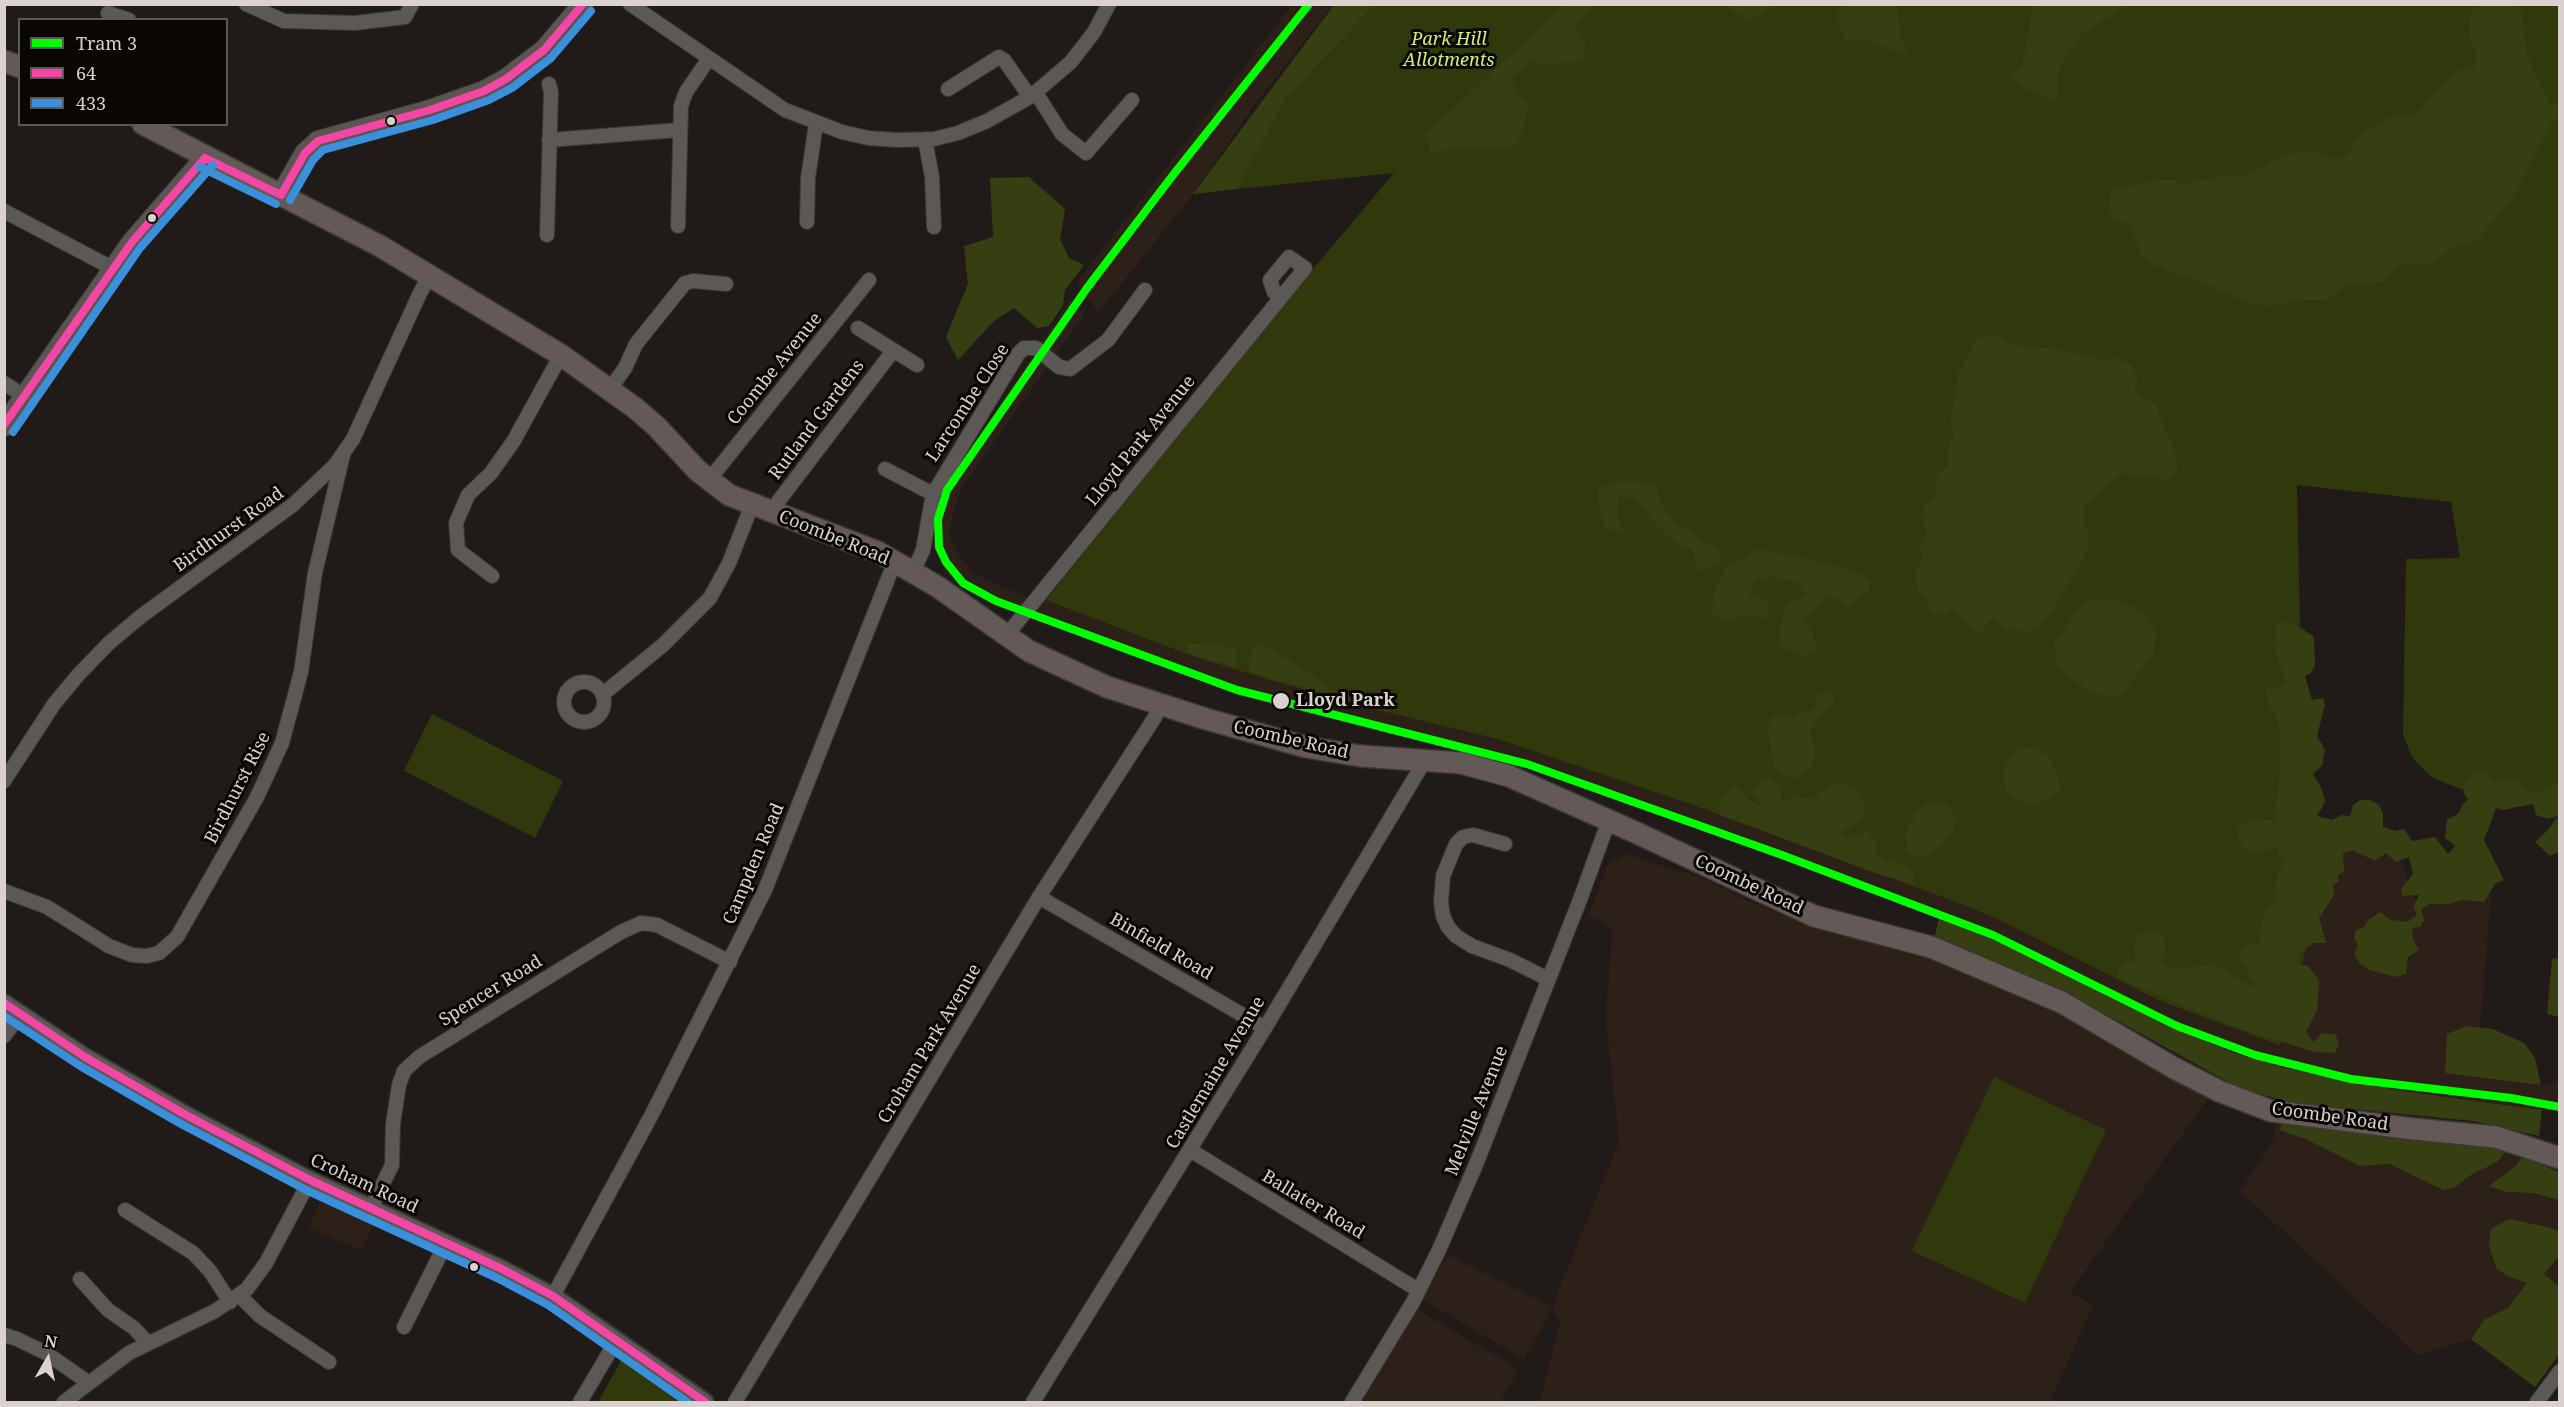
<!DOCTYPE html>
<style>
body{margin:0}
#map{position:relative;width:2564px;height:1407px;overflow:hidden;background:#201b18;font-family:"Noto Serif",serif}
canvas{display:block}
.frame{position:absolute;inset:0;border:6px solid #d9d2cf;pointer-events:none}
.legend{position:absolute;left:18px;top:18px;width:210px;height:108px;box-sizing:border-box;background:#090604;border:2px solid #5c5855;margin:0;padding:8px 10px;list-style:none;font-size:18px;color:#d9d2cf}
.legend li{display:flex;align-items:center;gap:12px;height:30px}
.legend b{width:30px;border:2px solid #5c5855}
.north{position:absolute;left:18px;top:1329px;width:60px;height:60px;-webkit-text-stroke:4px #090604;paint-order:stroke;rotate:9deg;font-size:16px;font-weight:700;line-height:24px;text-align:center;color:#d9d2cf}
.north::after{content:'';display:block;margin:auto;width:21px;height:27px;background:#d9d2cf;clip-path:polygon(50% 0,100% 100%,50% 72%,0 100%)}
</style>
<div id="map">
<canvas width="2564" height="1407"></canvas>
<div class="frame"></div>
<ul class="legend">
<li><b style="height:8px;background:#0f0"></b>Tram 3</li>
<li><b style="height:8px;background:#f346a5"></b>64</li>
<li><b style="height:8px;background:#3a90db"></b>433</li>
</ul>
<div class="north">N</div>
</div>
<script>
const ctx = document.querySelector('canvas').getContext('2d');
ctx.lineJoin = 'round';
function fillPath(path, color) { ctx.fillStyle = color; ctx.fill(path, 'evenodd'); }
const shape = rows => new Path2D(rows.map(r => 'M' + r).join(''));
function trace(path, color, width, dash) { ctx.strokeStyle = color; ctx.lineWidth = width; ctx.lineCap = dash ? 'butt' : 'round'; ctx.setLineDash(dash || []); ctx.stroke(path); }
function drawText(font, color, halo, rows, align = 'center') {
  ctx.font = font + ' "Noto Serif",serif'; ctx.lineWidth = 6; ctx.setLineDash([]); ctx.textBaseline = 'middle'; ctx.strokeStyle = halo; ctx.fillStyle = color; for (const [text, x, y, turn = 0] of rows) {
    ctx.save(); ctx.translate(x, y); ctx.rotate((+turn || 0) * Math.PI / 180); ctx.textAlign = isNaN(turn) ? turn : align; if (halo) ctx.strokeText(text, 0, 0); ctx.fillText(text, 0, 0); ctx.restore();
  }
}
fillPath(shape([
 [1292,5,1333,5,1255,104,1193,194,1098,313,1077,282],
 [1070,300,1084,315,963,486,953,513,949,537,959,556,974,573,1025,597,1046,600,1192,656,1399,715,1498,739,1690,804,1964,905,1999,920,2160,1001,2280,1044,2315,917,2345,828,2393,833,2414,901,2491,895,2480,1028,2466,1026,2447,1034,2445,1073,2541,1085,2559,1082,2559,1112,2402,1091,2284,1068,2234,1053,2177,1030,1971,929,1818,872,1506,761,1245,695,1035,620,972,594,945,572,931,543,932,518,940,492],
 [1627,854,1703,879,1752,903,1810,926,1935,958,2058,1010,2209,1097,2070,1292,2093,1305,2050,1402,1540,1402,1560,1321,1552,1308,1524,1359,1421,1299,1448,1255,1552,1307,1619,1142,1606,1019,1612,933,1604,922,1588,916,1608,864],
 [2277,1121,2503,1145,2522,1157,2559,1172,2559,1356,2535,1387,2471,1339,2417,1355,2240,1191,2272,1143],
 [322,1199,374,1223,361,1251,309,1227],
 [1416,1309,1519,1369,1500,1402,1362,1402]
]), '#2d2018');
fillPath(shape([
 [1375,5,2559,5,2559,797,2460,789,2431,777,2412,757,2403,735,2406,559,2460,558,2451,502,2297,485,2300,624,2288,822,2315,917,2280,1045,2160,1001,1999,920,1964,905,1690,804,1498,739,1361,706,1244,672,1192,656,1046,600,1281,307,1394,173,1237,189,1282,102],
 [432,714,563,781,535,838,404,771],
 [1994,1077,2106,1130,2025,1303,1912,1251],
 [623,1357,690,1402,598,1402]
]), '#30390c');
fillPath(shape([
 [1564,4,1598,5,1587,11,1575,25,1585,43,1583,62,1540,64,1531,61,1511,78,1519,94,1529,105,1518,143,1503,149,1449,149,1430,154,1427,134],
 [1844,4,1906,5,1896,5,1901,36,1908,56,1868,40,1844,41,1837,13],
 [1334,5,1375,5,1284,100,1237,189,1193,194],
 [1725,5,1776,5,1749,21],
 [2033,5,2033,4,2134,5,2126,7,2082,33,2057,72,2057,100,2028,90,2009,77,2022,68],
 [2479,5,2515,5,2522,12,2527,55,2550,106,2559,103,2560,118,2553,119,2511,202,2477,240,2453,248,2432,264,2407,263,2393,271,2383,282,2347,284,2329,299,2295,301,2270,306,2249,304,2207,284,2165,271,2143,257,2129,225,2112,218,2109,201,2111,190,2161,180,2173,180,2188,186,2192,182,2217,177,2241,176,2264,167,2280,157,2305,150,2339,159,2351,152,2356,139,2370,128,2397,114,2411,116,2424,108,2438,87,2458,70,2473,69,2476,55,2469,36,2470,13],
 [1029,177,1065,209,1060,239,1069,258,1084,265,1065,290,1063,305,1049,326,1037,328,1014,308,994,321,958,360,946,337,968,284,964,246,993,237,990,178],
 [1987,334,2000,338,2008,344,2060,350,2105,360,2113,357,2131,365,2137,376,2135,388,2143,398,2155,404,2176,455,2177,469,2169,480,2123,473,2100,492,2084,508,2083,518,2089,535,2087,551,2061,597,2038,629,2030,632,2008,629,1991,619,1981,632,1974,632,1952,609,1944,614,1932,612,1925,597,1917,589,1916,570,1923,560,1920,545,1927,532,1922,521,1925,506,1936,492,1937,475,1948,466,1949,445,1955,434,1951,424,1958,374,1976,339],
 [1633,481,1655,485,1664,508,1678,525,1718,549,1723,561,1699,571,1692,550,1675,542,1656,525,1644,508,1633,498,1619,496,1617,513,1623,534,1605,529,1599,509,1598,489,1612,482],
 [1757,549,1813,560,1855,572,1868,579,1870,590,1849,606,1828,594,1804,620,1813,634,1817,652,1802,657,1779,645,1780,628,1786,606,1806,596,1799,583,1770,576,1754,582,1749,597,1760,598,1768,603,1767,618,1742,616,1726,622,1712,614,1714,591,1725,568,1742,560],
 [2086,600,2117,600,2144,612,2156,631,2154,654,2120,695,2102,696,2085,688,2057,667,2054,642],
 [2284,622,2294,623,2314,637,2315,666,2311,673,2305,676,2312,700,2323,698,2325,705,2317,736,2325,750,2322,765,2313,774,2322,789,2325,802,2317,816,2332,820,2342,815,2350,816,2353,805,2360,800,2370,800,2379,805,2383,813,2383,827,2396,831,2404,829,2412,841,2435,837,2448,854,2455,846,2445,838,2447,820,2459,813,2462,805,2468,799,2463,793,2465,782,2472,773,2483,772,2497,782,2509,778,2520,782,2527,791,2538,792,2557,782,2559,784,2559,852,2550,856,2535,842,2548,830,2558,816,2548,819,2536,815,2533,804,2503,810,2496,808,2484,840,2504,880,2495,884,2484,902,2462,900,2448,904,2429,904,2421,909,2424,920,2420,927,2412,928,2413,940,2419,950,2408,957,2406,974,2396,977,2369,970,2360,964,2354,954,2358,946,2354,938,2356,930,2364,927,2367,921,2380,912,2391,920,2407,922,2417,915,2413,907,2419,895,2403,896,2401,889,2413,874,2409,857,2396,862,2386,853,2375,861,2353,850,2343,853,2344,872,2338,875,2339,881,2333,885,2334,895,2319,918,2326,943,2314,943,2299,952,2296,964,2308,966,2319,980,2317,1011,2306,1032,2313,1042,2322,1033,2335,1034,2339,1043,2335,1053,2315,1052,2240,1029,2119,978,2118,970,2125,962,2132,963,2136,958,2134,945,2139,935,2150,930,2160,932,2166,943,2163,962,2171,968,2214,965,2253,987,2256,984,2248,976,2249,968,2243,965,2240,957,2242,948,2251,942,2261,945,2260,930,2265,913,2275,902,2277,874,2289,857,2279,857,2279,846,2260,852,2246,850,2239,842,2238,828,2251,818,2275,821,2280,776,2280,730,2277,718,2267,701,2265,694,2266,689,2273,689,2287,681,2279,663,2274,639,2278,624],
 [1216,642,1236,650,1237,666,1235,668,1224,662,1215,662,1186,652,1188,644],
 [1256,644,1273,650,1292,662,1343,696,1343,699,1250,672,1248,662],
 [1830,692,1835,702,1824,712,1810,731,1816,752,1810,768,1800,778,1786,776,1774,767,1767,727,1773,717,1786,716,1793,720,1802,713,1815,709,1816,695],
 [2033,747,2049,756,2061,786,2054,797,2037,804,2019,801,2006,791,2004,772,2010,756,2018,750],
 [1771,777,1781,786,1781,803,1793,797,1816,799,1820,791,1832,784,1844,784,1850,788,1854,785,1862,795,1866,809,1861,820,1840,833,1849,839,1867,831,1877,845,1875,853,1886,860,1908,866,1914,875,1913,884,1875,873,1720,815,1719,799,1736,787,1749,800,1764,807,1751,793,1761,779],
 [1930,802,1945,803,1957,818,1952,834,1933,854,1921,858,1908,852,1905,833,1918,811],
 [1939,918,2008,946,2177,1030,2234,1053,2284,1068,2402,1091,2542,1110,2539,1136,2473,1121,2293,1103,2241,1089,2120,1022,1935,936],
 [2559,958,2560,958,2559,1017,2547,1014,2552,959],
 [2466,1026,2493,1029,2524,1043,2535,1058,2541,1085,2445,1073,2447,1034],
 [2283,1120,2508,1148,2497,1162,2469,1176,2455,1187,2444,1190,2389,1164,2360,1166,2305,1139,2280,1130],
 [2522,1157,2559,1172,2559,1200,2533,1193,2507,1192,2489,1186,2515,1167],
 [2509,1219,2552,1228,2559,1232,2559,1256,2544,1274,2559,1287,2559,1354,2535,1387,2471,1339,2485,1319,2508,1308,2527,1283,2506,1275,2496,1268,2489,1245,2491,1229]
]), '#363f12');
const minor = shape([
 [246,4,284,21,355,23,405,17,412,4],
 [630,4,785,110,842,132,868,138,897,140,934,139,958,133,987,121,1030,97,1071,62,1094,32,1109,4],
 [108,13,129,20],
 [948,89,999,57,1004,60,1030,97],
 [1036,93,1062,134,1086,153,1132,100],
 [925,139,932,177,934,227],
 [549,140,679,130],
 [4,211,112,268],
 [807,222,808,178,816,124],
 [678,226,681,106,686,92,708,60],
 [547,235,551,92,549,84],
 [858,328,917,365],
 [4,383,24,396],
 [610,389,625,368,636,344,685,283,693,281,726,284],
 [885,469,933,494],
 [709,480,869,280],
 [772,513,777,503,893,351],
 [913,572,923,550,933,494,1018,354,1024,348,1036,348,1059,367,1070,369,1108,340,1145,290],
 [492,576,458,550,456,523,468,495,491,473,513,442,561,355],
 [1006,636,1305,268,1289,257,1270,280,1274,292,1281,297],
 '564 702a20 20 0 1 1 40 0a20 20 0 1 1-40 0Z',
 [603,694,663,645,710,598,729,563,752,505],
 [4,781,54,704,79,674,109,643,140,617,294,504,335,465,353,439,420,293,430,275],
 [1505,844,1473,835,1463,837,1456,844,1443,876,1441,902,1443,916,1448,927,1456,936,1472,946,1510,960,1548,979],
 [4,891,47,907,109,946,132,955,147,956,159,953,177,937,257,797,282,743,301,672,315,573,343,455],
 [1039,897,1265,1028],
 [4,1036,21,1014],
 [1190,1150,1418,1290],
 [125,1210,193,1253,210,1271,230,1302],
 [370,1210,392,1165,393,1124,399,1085,404,1071,419,1057,621,932,641,923,657,925,730,962],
 [80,1279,108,1310,134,1328,148,1343],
 [239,1295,260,1316,329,1362],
 [553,1296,651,1116,765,890,895,561],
 [404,1327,446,1243],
 [4,1335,17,1339,46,1353,89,1383],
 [64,1402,129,1353,215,1311,247,1289,266,1263,310,1180],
 [580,1402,616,1341],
 [735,1402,1039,897,1155,717,1160,705],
 [1033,1402,1265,1028,1421,767,1423,759],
 [1352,1402,1413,1302,1439,1250,1477,1162,1581,897,1609,820],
 [2537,1402,2560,1371]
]);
const tertiary = shape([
 [4,1003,85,1057,186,1115,310,1180,502,1269,553,1296,705,1402]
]);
const secondary = shape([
 [281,195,305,153,318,141,430,110,484,91,506,79,544,50,583,4],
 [4,426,132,242,205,158]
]);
const primary = shape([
 [4,61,20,67],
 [143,124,380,246,561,355,635,408,656,426,698,471,729,495,878,552,938,587,1029,651,1107,687,1206,719,1306,747,1361,756,1461,763,1509,776,1637,833,1814,916,1931,947,2061,1002,2174,1068,2219,1091,2271,1111,2414,1129,2496,1137,2560,1158]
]);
trace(minor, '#3b3735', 16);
trace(tertiary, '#3b3735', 20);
trace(secondary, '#3b3735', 22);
trace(primary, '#3b3735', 24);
trace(minor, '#5c5856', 14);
trace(tertiary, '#5c5856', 16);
trace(secondary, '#5b5452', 20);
trace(primary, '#635a57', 21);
trace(shape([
 [205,158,281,195],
 [281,195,305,153,318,141,430,110,484,91,506,79,544,50,583,4],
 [4,425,132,242,205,158],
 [4,1003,85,1057,186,1115,310,1180,502,1269,553,1296,705,1402]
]), '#f346a5', 8);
trace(shape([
 [200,167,276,204],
 [290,200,313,160,323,150,433,120,489,100,512,88,551,58,591,11],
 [13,432,140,248,213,165],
 [4,1016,80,1066,181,1124,306,1190,497,1278,548,1305,687,1402]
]), '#3a90db', 8);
trace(shape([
 [1309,4,1173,175,1087,288,947,490,938,519,939,547,946,562,963,583,996,601,1237,690,1527,764,1782,855,1993,935,2177,1026,2255,1055,2351,1079,2511,1098,2560,1107]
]), '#0f0', 8);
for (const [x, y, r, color] of [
 [391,121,5,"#d9d2cf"],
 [152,218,5,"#d9d2cf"],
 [1281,701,9,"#d9d2cf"],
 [474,1267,5,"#d9d2cf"]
]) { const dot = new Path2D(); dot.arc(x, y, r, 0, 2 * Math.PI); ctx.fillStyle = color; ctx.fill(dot); trace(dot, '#090604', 2); }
drawText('italic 18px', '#d2f174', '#090604', [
 ["Park Hill",1449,40],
 ["Allotments",1449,61]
]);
drawText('18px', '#d9d2cf', '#090604', [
 ["Coombe Avenue",775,369,-51],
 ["Larcombe Close",968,403,-57],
 ["Rutland Gardens",817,420,-53],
 ["Lloyd Park Avenue",1141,441,-51],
 ["Birdhurst Road",229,530,-36],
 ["Coombe Road",834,538,22],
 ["Coombe Road",1291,740,13],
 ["Birdhurst Rise",238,788,-63],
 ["Campden Road",754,864,-67],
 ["Coombe Road",1749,885,25],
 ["Binfield Road",1161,947,30],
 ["Spencer Road",491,991,-32],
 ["Croham Park Avenue",930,1044,-59],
 ["Castlemaine Avenue",1216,1073,-59],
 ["Melville Avenue",1477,1111,-68],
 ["Coombe Road",2330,1117,8],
 ["Croham Road",364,1184,25],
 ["Ballater Road",1313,1205,31]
]);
drawText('bold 18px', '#d9d2cf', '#090604', [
 ["Lloyd Park",1296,701]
], 'left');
</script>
